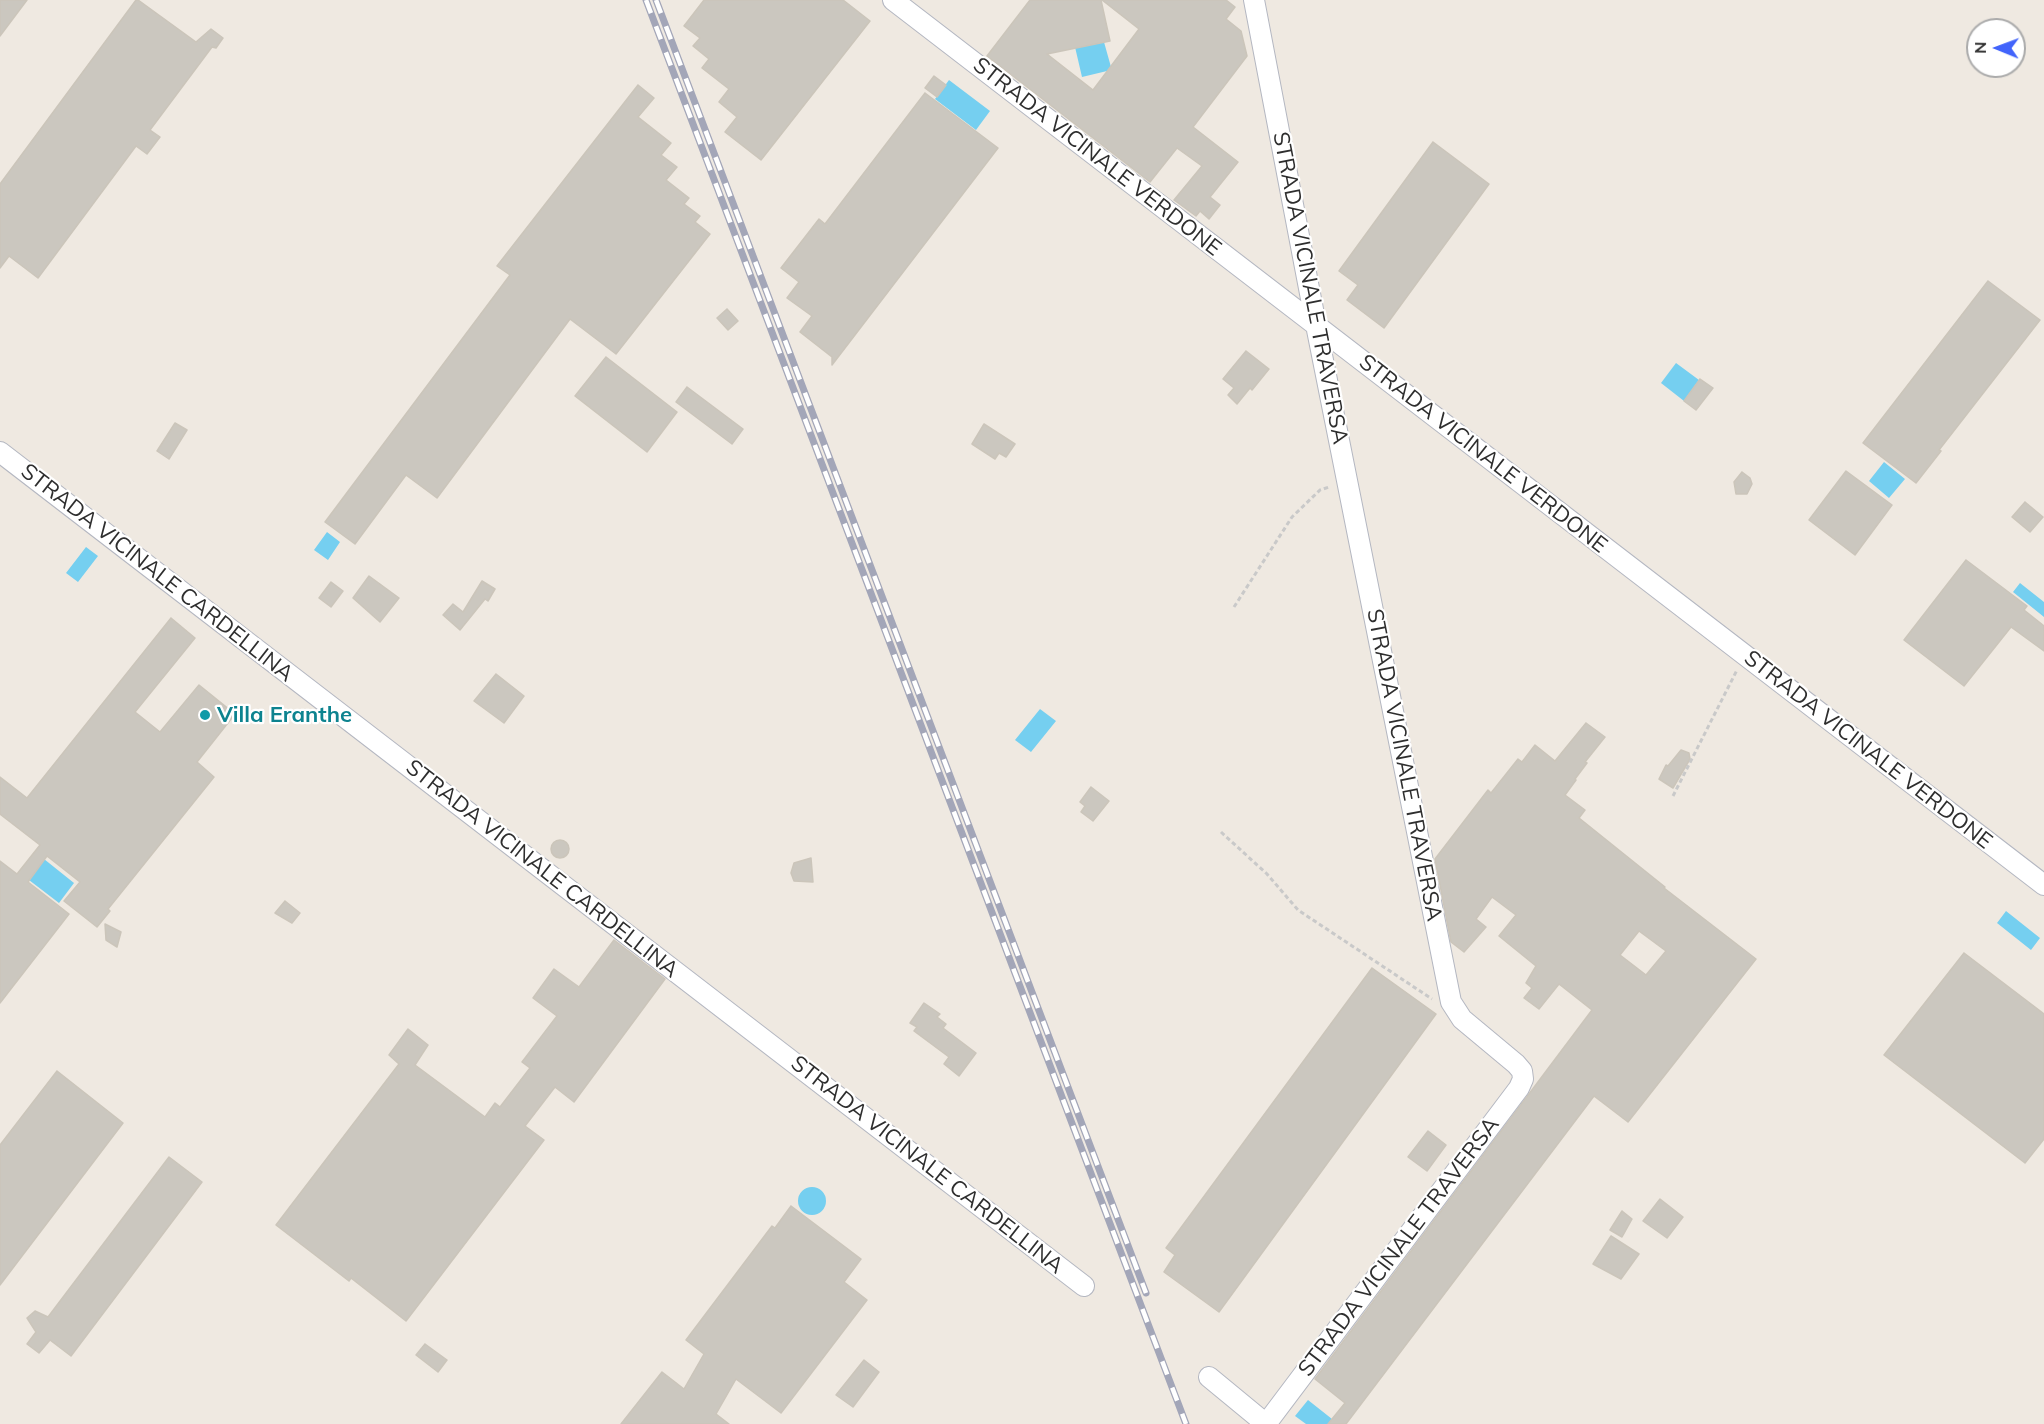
<!DOCTYPE html>
<style>
body{margin:0}
#map{position:relative;width:2044px;height:1424px;overflow:hidden;background:#efe9e1;font-family:Mulish,sans-serif}
canvas{display:block}
.north{position:absolute;left:1966px;top:18px;width:60px;height:60px;box-sizing:border-box;background:#fff;border:2px solid #ababab;border-radius:50%;rotate:271deg;font-size:16px;font-weight:700;line-height:24px;text-align:center;color:#2e2e2e}
.north::after{content:'';display:block;margin:auto;width:21px;height:27px;background:#4264fb;clip-path:polygon(50% 0,100% 100%,50% 72%,0 100%)}
</style>
<div id="map">
<canvas width="2044" height="1424"></canvas>
<div class="north">N</div>
</div>
<script>
const ctx = document.querySelector('canvas').getContext('2d');
ctx.lineJoin = 'round';
function fillPath(path, color) { ctx.fillStyle = color; ctx.fill(path, 'evenodd'); }
const shape = rows => new Path2D(rows.map(r => 'M' + r).join(''));
function trace(path, color, width, dash) { ctx.strokeStyle = color; ctx.lineWidth = width; ctx.lineCap = dash ? 'butt' : 'round'; ctx.setLineDash(dash || []); ctx.stroke(path); }
function drawText(font, color, halo, rows, align = 'center') {
  ctx.font = font + ' Mulish,sans-serif'; ctx.lineWidth = 4.5; ctx.setLineDash([]); ctx.textBaseline = 'middle'; ctx.strokeStyle = halo; ctx.fillStyle = color; for (const [text, x, y, turn = 0] of rows) {
    ctx.save(); ctx.translate(x, y); ctx.rotate((+turn || 0) * Math.PI / 180); ctx.textAlign = isNaN(turn) ? turn : align; if (halo) ctx.strokeText(text, 0, 0); ctx.fillText(text, 0, 0); ctx.restore();
  }
}
fillPath(shape([
 [1104,42,1111,67,1107,71,1082,77,1075,47],
 [949,80,990,111,976,130,935,99],
 [1676,363,1699,380,1684,401,1661,383],
 [1884,462,1905,479,1889,498,1869,481],
 [327,532,340,542,328,560,314,550],
 [86,547,98,556,78,582,66,573],
 [2020,583,2044,602,2044,617,2013,592],
 [1040,709,1056,721,1031,752,1015,740],
 [44,859,74,883,59,903,29,880],
 [2006,911,2040,938,2031,950,1997,923],
 '798 1201a14 14 0 1 1 28 0a14 14 0 1 1-28 0Z',
 [1308,1400,1332,1419,1328,1424,1306,1424,1295,1416]
]), '#75cff0');
const building = shape([
 [0,0,27,0,0,36,0,0],
 [136,0,138,0,196,42,211,29,223,38,216,48,212,47,150,130,160,137,147,154,136,146,38,278,9,256,0,268,0,184,136,0],
 [704,0,843,0,870,21,761,160,725,132,737,117,719,102,729,89,702,68,709,59,693,46,700,38,684,26,704,0],
 [1030,0,1101,0,1110,41,1047,54,1093,90,1139,29,1102,0,1226,0,1235,7,1226,19,1241,31,1247,56,1193,127,1238,162,1210,197,1220,205,1209,219,1200,211,1196,216,1174,200,1202,166,1177,148,1150,182,987,56,1030,0],
 [934,76,946,85,937,97,925,88,934,76],
 [638,85,654,98,638,117,671,143,661,155,677,167,666,180,689,198,684,204,700,216,695,222,710,234,616,354,570,319,437,498,406,475,355,544,325,522,510,275,497,266,638,85],
 [925,93,998,148,832,365,832,357,800,332,812,316,787,298,799,282,781,268,819,219,825,224,925,93],
 [1433,142,1489,184,1384,328,1347,300,1358,285,1339,271,1433,142],
 [1988,281,2040,320,1939,450,1941,451,1916,483,1863,443,1988,281],
 [727,309,738,321,728,330,717,318,727,309],
 [1246,351,1269,369,1252,390,1250,388,1237,404,1228,395,1234,388,1223,379,1246,351],
 [606,357,677,412,647,452,575,396,606,357],
 [1700,379,1713,388,1696,410,1684,401,1700,379],
 [687,387,743,429,732,444,676,402,687,387],
 [175,423,187,430,169,459,157,451,175,423],
 [984,424,1015,444,1006,457,999,453,995,459,972,444,984,424],
 [1846,471,1892,505,1855,555,1809,520,1846,471],
 [1742,472,1750,478,1752,484,1747,494,1736,494,1734,482,1742,472],
 [2025,502,2043,517,2030,532,2012,517,2025,502],
 [1966,560,2027,606,2024,610,2044,626,2044,651,2011,627,1964,686,1904,640,1966,560],
 [369,576,399,598,380,622,353,598,369,576],
 [482,581,495,589,488,601,485,599,460,630,443,615,453,604,463,612,482,581],
 [331,582,343,591,331,607,319,598,331,582],
 [171,618,195,638,135,712,160,732,199,685,235,714,197,762,214,777,108,909,110,911,97,927,64,901,80,882,47,856,28,882,69,914,0,1003,0,861,17,874,40,845,0,814,0,777,27,798,171,618],
 [496,674,524,696,504,723,474,701,496,674],
 [1586,723,1605,737,1585,762,1587,763,1575,779,1576,780,1565,795,1585,810,1579,818,1665,887,1664,888,1756,959,1628,1122,1594,1096,1346,1424,1328,1424,1345,1403,1315,1379,1592,1010,1559,984,1539,1009,1524,998,1532,988,1526,983,1536,966,1499,936,1516,915,1492,897,1476,919,1486,927,1464,952,1451,942,1435,859,1488,790,1491,793,1518,759,1522,762,1535,745,1555,761,1586,723],
 [1639,931,1666,951,1646,975,1620,955,1639,931],
 [1681,750,1689,753,1690,759,1673,788,1659,779,1666,765,1668,766,1681,750],
 [1091,787,1109,801,1093,821,1081,812,1085,806,1080,802,1091,787],
 '551 849a9 9 0 1 1 18 0a9 9 0 1 1-18 0Z',
 [811,858,813,882,794,881,791,873,794,863,811,858],
 [285,901,300,913,292,923,275,913,285,901],
 [105,924,121,932,117,947,106,940,105,924],
 [614,940,665,979,574,1102,555,1087,525,1126,544,1140,406,1321,351,1278,349,1281,276,1225,399,1064,389,1055,408,1029,428,1045,415,1065,485,1117,495,1103,500,1107,530,1068,522,1062,557,1016,533,998,554,969,579,987,614,940],
 [1964,953,2044,1014,2044,1139,2025,1163,1884,1055,1964,953],
 [1372,968,1436,1014,1219,1312,1164,1272,1175,1255,1166,1248,1372,968],
 [924,1003,940,1014,937,1017,946,1024,943,1028,976,1053,959,1076,944,1064,949,1057,914,1031,917,1027,910,1023,924,1003],
 [57,1071,123,1123,0,1285,0,1145,57,1071],
 [1428,1131,1446,1145,1427,1171,1408,1157,1428,1131],
 [169,1157,202,1182,71,1356,50,1340,39,1353,27,1344,36,1332,27,1318,35,1311,48,1317,169,1157],
 [1660,1199,1683,1217,1667,1238,1643,1221,1660,1199],
 [791,1206,861,1259,844,1282,867,1300,781,1413,736,1379,716,1414,729,1424,621,1424,662,1372,684,1389,704,1354,686,1340,772,1226,775,1228,791,1206],
 [1622,1211,1632,1219,1622,1237,1610,1230,1622,1211],
 [1611,1236,1639,1254,1621,1279,1593,1264,1611,1236],
 [425,1344,447,1360,438,1372,416,1355,425,1344],
 [864,1360,879,1372,853,1407,836,1395,864,1360]
]);
fillPath(building, '#cbc7bf');
trace(building, '#cbc5ba', 1.5);
const minor = shape([
 [893,0,2044,885],
 [1254,0,1316,325,1451,1002,1462,1019,1516,1064,1522,1071,1523,1079,1519,1088,1266,1424],
 [0,452,1084,1286],
 [1209,1377,1266,1424]
]);
trace(minor, '#b4b7c1', 22);
trace(shape([
 [1234,607,1292,517,1320,490,1329,487],
 [1673,796,1737,670],
 [1221,832,1267,874,1298,910,1432,999]
]), '#c9c9c9', 3, [4.5, 3]);
trace(minor, '#fff', 20);
const rail = shape([
 [646,0,1186,1424],
 [656,0,1146,1293]
]);
trace(rail, '#a3a6b8', 7);
trace(rail, '#fff', 4.5, [14]);
for (const [x, y, r, color] of [
 [205,715,6,"#0f9aa8"]
]) { const dot = new Path2D(); dot.arc(x, y, r, 0, 2 * Math.PI); ctx.fillStyle = color; ctx.fill(dot); trace(dot, '#fff', 2); }
drawText('22px', '#2e2e2e', '#fff', [
 ["STRADA VICINALE VERDONE",1097,157,38],
 ["STRADA VICINALE TRAVERSA",1310,288,79],
 ["STRADA VICINALE VERDONE",1483,454,38],
 ["STRADA VICINALE CARDELLINA",157,573,38],
 ["STRADA VICINALE VERDONE",1868,750,38],
 ["STRADA VICINALE TRAVERSA",1404,765,79],
 ["STRADA VICINALE CARDELLINA",542,869,38],
 ["STRADA VICINALE CARDELLINA",927,1165,38],
 ["STRADA VICINALE TRAVERSA",1399,1247,-53]
]);
drawText('bold 22px', '#0d838f', '#fff', [
 ["Villa Eranthe",217,715]
], 'left');
</script>
